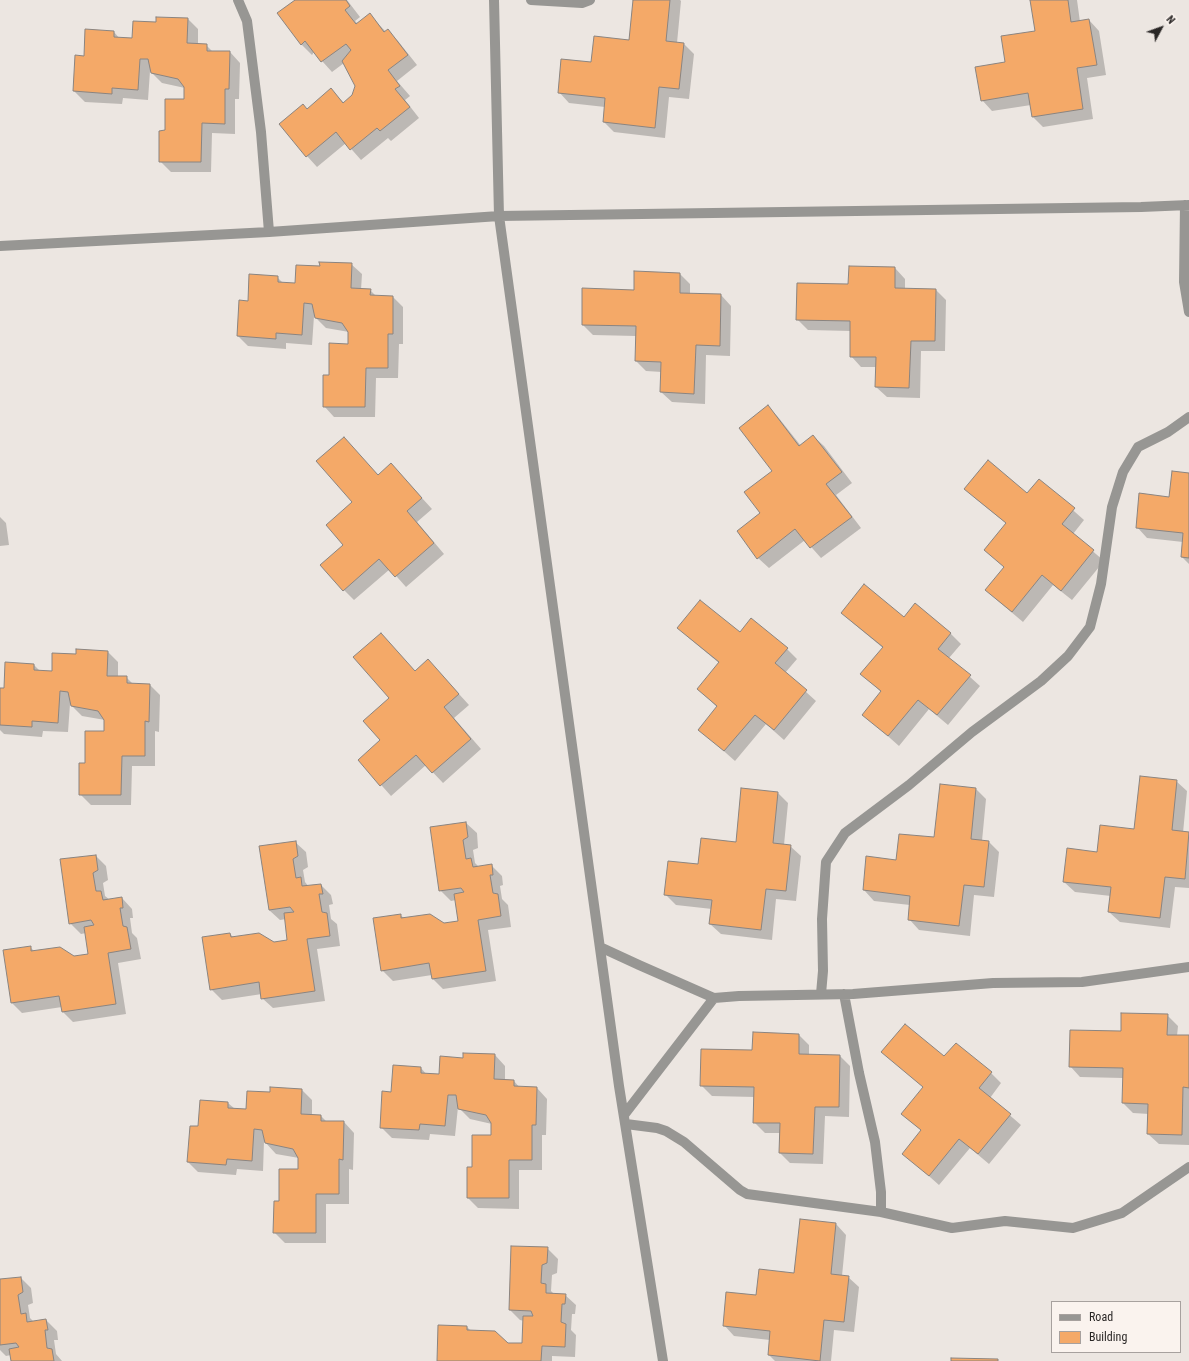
<!DOCTYPE html>
<style>
body{margin:0}
#map{position:relative;width:1189px;height:1361px;overflow:hidden;background:#ece6e1;font-family:"Roboto Condensed",sans-serif}
canvas{display:block}
.legend{position:absolute;left:1051px;top:1301px;width:130px;height:52px;box-sizing:border-box;background:#faf3ee;border:1px solid #a7a19e;margin:0;padding:5px 7px;list-style:none;font-size:12px;color:#2a2726}
.legend li{display:flex;align-items:center;gap:8px;height:20px}
.legend b{width:20px;border:1px solid #a7a19e}
.north{position:absolute;left:1141px;top:8px;width:40px;height:40px;-webkit-text-stroke:3px #faf3ee;paint-order:stroke;rotate:49deg;font-size:11px;font-weight:700;line-height:16px;text-align:center;color:#2a2726}
.north::after{content:'';display:block;margin:auto;width:14px;height:18px;background:#2a2726;clip-path:polygon(50% 0,100% 100%,50% 72%,0 100%)}
</style>
<div id="map">
<canvas width="1189" height="1361"></canvas>
<ul class="legend">
<li><b style="height:5px;background:#979693"></b>Road</li>
<li><b style="height:11px;background:#f4a968"></b>Building</li>
</ul>
<div class="north">N</div>
</div>
<script>
const ctx = document.querySelector('canvas').getContext('2d');
ctx.lineJoin = 'round';
function fillPath(path, color) { ctx.fillStyle = color; ctx.fill(path, 'evenodd'); }
const shape = rows => new Path2D(rows.map(r => 'M' + r).join(''));
function trace(path, color, width, dash) { ctx.strokeStyle = color; ctx.lineWidth = width; ctx.lineCap = dash ? 'butt' : 'round'; ctx.setLineDash(dash || []); ctx.stroke(path); }
fillPath(shape([
 [297,0,347,0,360,17,355,21,358,24,370,15,386,32,388,31,398,41,417,65,397,81,410,96,405,100,419,118,391,141,388,138,361,160,346,143,317,167,307,156,307,110,331,90,344,103,353,96,356,86,344,63,332,72,314,52,312,55,301,44],
 [634,0,680,0,681,1,677,43,684,44,694,54,689,99,669,97,665,138,614,132,604,122,605,107,569,103,559,92,592,63,630,41],
 [1031,0,1077,0,1080,22,1089,20,1099,31,1106,75,1087,78,1093,119,1043,127,1033,117,1031,105,992,111,982,100,1006,63,1036,31],
 [188,19,198,29,198,45,206,45,213,52,230,52,240,63,239,99,235,99,235,134,212,133,211,172,171,172,160,161,166,131,185,100,185,88,162,83,150,71,148,100,123,98,122,104,85,102,74,91,76,56,85,57,114,32,120,39,133,39,157,23],
 [351,264,362,274,361,290,370,290,376,296,393,297,403,307,403,344,399,344,398,378,376,378,375,417,334,417,324,406,330,376,349,345,349,332,326,328,314,316,312,345,286,343,286,349,248,346,238,336,248,302,277,277,284,284,296,284,321,268],
 [895,268,905,279,905,289,936,290,946,300,945,351,921,351,920,398,887,397,876,387,877,367,861,367,851,356,851,331,808,330,797,319,849,285],
 [635,272,680,274,690,284,690,294,721,295,731,306,730,356,706,355,705,404,672,402,661,392,662,372,646,371,636,361,636,336,593,335,583,325,635,291],
 [768,407,778,417,801,446,813,436,824,446,852,483,836,495,861,528,821,558,805,540,769,568,758,558,762,513,773,471],
 [1189,474,1189,564,1182,557,1183,542,1147,538,1137,527,1170,498],
 [401,475,432,509,417,522,444,554,406,587,390,569,354,600,344,590,344,545,353,502,378,476],
 [1039,480,1084,520,1073,534,1104,561,1072,600,1053,585,1023,622,997,600,987,590,1005,568,985,550,1007,524,976,499,966,488,1028,494],
 [0,517,6,523,9,545,0,546],
 [915,605,951,634,961,644,949,658,980,686,948,725,929,709,899,746,863,714,881,692,862,674,883,648,853,623,842,613,904,619],
 [679,628,787,649,797,659,785,673,816,701,784,740,766,724,735,761,699,729,717,707,698,689,719,663,689,638],
 [108,652,118,662,118,677,126,677,133,684,150,685,160,695,159,732,155,731,155,766,132,766,131,805,91,805,80,794,105,732,105,720,82,716,70,704,68,732,43,731,42,737,4,734,0,730,0,689,5,690,34,665,40,671,53,672,77,655],
 [438,671,469,705,454,718,481,749,443,783,426,765,391,796,359,760,382,741,390,698,415,672],
 [1176,781,1187,791,1183,833,1189,833,1189,888,1175,887,1170,928,1120,922,1109,912,1111,896,1075,892,1064,882,1098,853,1135,830],
 [941,785,976,789,986,799,982,841,989,842,999,852,994,897,974,895,970,936,919,930,909,919,910,905,874,901,864,890,867,857,897,861,935,838],
 [778,793,788,803,784,845,790,846,801,856,796,901,776,899,772,940,721,934,710,924,712,909,676,905,665,894,699,865,737,843],
 [466,823,477,833,478,848,473,850,475,863,479,867,492,866,502,876,503,885,500,886,502,899,508,905,511,927,488,930,496,981,443,989,433,979,432,975,393,981,382,970,400,915,404,918,444,924,459,922,456,900,451,901,440,890],
 [295,842,306,852,308,867,303,870,305,882,309,887,321,885,331,895,333,904,329,905,331,919,337,924,340,946,317,949,325,1001,273,1008,262,998,262,994,222,1000,211,989,230,934,234,938,273,943,289,941,286,919,280,920,269,910],
 [96,856,106,866,108,880,103,883,105,896,110,900,122,898,132,909,133,918,130,918,132,933,137,938,141,959,118,963,126,1014,73,1022,63,1012,62,1007,22,1013,12,1003,4,951,30,947,34,951,74,957,89,954,86,933,81,934,70,923],
 [1167,1015,1178,1026,1177,1036,1189,1036,1189,1145,1159,1144,1148,1134,1149,1114,1133,1113,1123,1103,1123,1078,1080,1077,1070,1066,1122,1032],
 [799,1035,809,1045,809,1055,840,1056,850,1066,849,1117,825,1116,823,1164,790,1163,780,1153,781,1133,765,1133,754,1122,755,1097,712,1096,701,1085,753,1051],
 [883,1052,991,1073,1001,1083,990,1098,1021,1125,989,1164,970,1148,939,1185,904,1154,922,1131,902,1114,924,1088],
 [495,1055,505,1066,505,1081,514,1081,520,1088,537,1088,547,1099,546,1135,542,1135,542,1170,519,1170,519,1209,478,1208,468,1198,473,1168,492,1136,492,1124,470,1119,458,1107,455,1136,430,1134,429,1140,392,1138,381,1127,392,1093,421,1068,427,1075,440,1075,464,1059],
 [302,1090,312,1100,312,1115,321,1116,327,1122,344,1122,354,1133,353,1170,349,1169,349,1204,326,1204,326,1243,285,1243,274,1232,280,1202,299,1170,299,1158,276,1154,264,1141,263,1171,237,1169,236,1175,198,1172,188,1162,199,1127,228,1103,235,1109,247,1110,271,1093],
 [801,1220,836,1224,846,1235,842,1276,848,1277,859,1287,854,1332,834,1330,831,1361,775,1361,769,1355,770,1340,734,1336,724,1325,757,1296,794,1274],
 [547,1248,558,1259,557,1273,552,1275,551,1291,555,1295,565,1295,576,1305,575,1314,572,1314,571,1330,576,1335,575,1357,552,1356,552,1361,438,1361,467,1327,471,1331,507,1344,523,1344,524,1321,520,1320,510,1310],
 [21,1278,31,1288,33,1303,28,1305,30,1318,34,1322,46,1320,57,1331,58,1340,54,1340,56,1354,62,1361,12,1361,11,1355,6,1356,0,1350,0,1280]
]), '#0003');
const building = shape([
 [295,0,346,0,350,6,345,10,356,24,370,13,384,32,388,29,408,55,388,70,400,86,395,89,410,107,380,131,377,128,350,150,336,132,306,157,279,124,303,104,307,109,331,88,343,103,352,95,355,86,342,61,351,50,346,44,321,62,305,41,301,45,277,13,295,0],
 [633,0,670,0,666,41,684,43,679,89,659,87,655,128,603,122,605,98,558,93,561,59,591,62,594,36,629,40,633,0],
 [1030,0,1068,0,1071,22,1089,19,1097,65,1077,68,1083,109,1032,117,1028,93,981,101,975,67,1005,62,1001,36,1035,31,1030,0],
 [156,17,188,18,187,43,207,44,207,51,230,51,229,89,225,89,225,124,202,123,201,162,159,162,159,131,165,130,165,99,184,99,184,87,178,79,151,73,148,59,140,59,138,90,112,88,112,94,73,91,75,55,84,56,85,29,114,31,114,37,132,38,133,21,156,22,156,17],
 [319,262,352,263,351,288,371,289,370,295,393,296,393,334,388,334,388,368,366,368,365,407,323,407,323,375,329,375,329,343,348,344,348,332,342,323,315,318,312,304,304,303,302,335,276,333,276,339,237,336,239,300,248,301,249,274,278,276,278,282,295,283,296,265,320,266,319,262],
 [849,266,895,267,895,288,936,289,935,341,911,341,909,388,875,387,876,357,850,357,850,321,796,320,797,283,848,284,849,266],
 [634,271,680,273,680,293,721,294,720,346,696,345,694,394,660,392,661,362,635,361,636,326,582,325,582,288,634,290,634,271],
 [768,405,799,446,813,435,842,472,826,484,852,517,810,548,795,529,757,559,737,531,760,513,744,492,772,471,739,428,768,405],
 [344,437,378,475,391,463,422,498,407,511,434,543,395,577,379,559,343,591,320,565,343,545,326,525,352,502,316,461,344,437],
 [988,460,1027,493,1039,479,1075,508,1062,524,1094,550,1061,591,1042,575,1012,612,985,590,1004,567,984,550,1006,523,964,489,988,460],
 [1172,471,1189,473,1189,558,1181,557,1183,533,1136,528,1139,493,1169,497,1172,471],
 [864,584,904,617,915,603,951,633,938,649,971,675,937,715,918,700,888,736,862,715,881,691,860,674,883,647,841,613,864,584],
 [700,600,740,632,751,618,788,648,775,663,807,690,774,730,755,715,724,751,698,730,717,706,697,689,719,662,677,628,700,600],
 [381,633,415,671,428,659,459,694,444,707,471,739,432,773,416,755,380,786,358,760,380,740,363,721,389,698,353,657,381,633],
 [76,649,108,651,107,676,127,676,127,683,150,684,149,722,145,721,145,756,122,756,121,795,79,795,79,763,85,763,85,731,104,731,104,720,98,711,71,706,68,692,60,691,58,723,32,721,32,727,0,725,0,688,4,688,5,662,34,664,34,670,52,671,52,653,76,654,76,649],
 [1140,776,1177,780,1172,830,1189,832,1185,879,1165,877,1160,918,1108,912,1111,887,1063,882,1067,848,1097,852,1100,825,1134,829,1140,776],
 [940,784,976,788,971,839,989,841,984,887,964,885,959,926,908,920,910,896,863,890,866,856,896,860,899,834,934,837,940,784],
 [741,788,778,792,773,843,791,845,786,891,766,889,761,930,709,924,712,900,664,895,668,861,698,864,701,838,736,842,741,788],
 [466,822,468,837,463,840,466,859,471,858,473,867,492,864,493,875,490,875,493,893,498,894,501,916,478,920,486,971,432,979,429,963,381,971,373,918,401,914,401,918,430,914,444,923,458,921,454,894,464,892,461,888,439,891,430,827,466,822],
 [296,841,298,856,293,859,296,878,301,877,302,886,321,884,323,894,319,894,322,912,327,913,330,936,307,939,315,991,261,999,259,982,210,990,202,937,230,933,231,937,259,933,274,942,287,940,284,913,294,912,290,907,269,910,259,846,296,841],
 [96,855,98,870,93,873,96,891,101,891,103,900,122,897,123,908,120,908,123,926,127,927,131,949,108,953,116,1004,62,1012,59,996,11,1003,3,950,31,946,31,951,60,947,74,956,88,954,84,927,94,925,91,920,69,924,60,859,96,855],
 [1121,1013,1168,1014,1167,1035,1189,1035,1189,1088,1183,1087,1182,1135,1147,1134,1148,1104,1122,1103,1123,1068,1069,1067,1070,1030,1121,1031,1121,1013],
 [905,1024,944,1056,956,1043,992,1072,979,1088,1011,1114,978,1154,959,1139,929,1176,902,1154,921,1130,901,1114,923,1087,881,1052,905,1024],
 [753,1032,799,1034,799,1054,840,1055,839,1107,815,1107,813,1154,779,1153,780,1123,753,1123,754,1087,700,1086,701,1049,752,1050,753,1032],
 [463,1053,495,1054,494,1079,514,1080,514,1086,537,1087,536,1125,532,1125,532,1160,509,1160,509,1198,467,1198,467,1167,472,1167,472,1135,491,1135,491,1123,486,1115,458,1109,456,1095,448,1095,445,1126,420,1124,419,1130,380,1128,382,1091,391,1092,393,1065,421,1067,421,1073,439,1074,440,1056,463,1058,463,1053],
 [270,1087,302,1089,301,1114,321,1115,321,1121,344,1121,343,1160,339,1159,339,1194,316,1194,316,1233,273,1233,274,1201,279,1201,279,1169,298,1169,298,1158,293,1149,265,1143,262,1130,254,1129,252,1161,227,1159,226,1165,187,1162,190,1126,198,1126,200,1100,228,1102,228,1108,246,1109,247,1091,270,1092,270,1087],
 [800,1219,836,1223,831,1274,849,1276,844,1322,824,1320,820,1361,768,1355,770,1331,723,1326,726,1292,756,1295,759,1269,794,1273,800,1219],
 [511,1246,548,1247,547,1263,542,1265,541,1283,546,1284,546,1293,566,1294,565,1304,562,1304,561,1322,566,1324,565,1347,542,1346,541,1361,437,1361,438,1325,467,1326,467,1330,495,1331,508,1343,522,1343,523,1316,533,1316,531,1311,509,1310,511,1246],
 [21,1277,23,1292,18,1295,21,1314,26,1313,27,1322,46,1319,48,1330,45,1330,47,1348,52,1349,54,1361,11,1361,9,1349,19,1347,16,1343,0,1345,0,1279,21,1277],
 [951,1358,998,1359,998,1361,951,1361,951,1358]
]);
fillPath(building, '#f4a968');
trace(building, '#8a8480', 1);
trace(shape([
 [238,0,247,21,261,132,269,232],
 [494,0,499,216,619,1086,663,1361],
 [531,0,582,3,590,0],
 [1185,205,1184,282,1189,312],
 [0,246,269,232,499,216,1141,207,1189,205],
 [600,947,639,965,714,998,739,996,853,994,993,983,1082,982,1189,967],
 [821,994,823,971,822,919,826,862,845,833,909,785,972,732,1041,681,1068,656,1090,627,1101,584,1112,507,1123,472,1138,447,1168,432,1189,417],
 [624,1115,714,998],
 [626,1124,657,1128,666,1131,684,1142,740,1190,747,1194,881,1212,881,1192,875,1142,859,1073,844,994],
 [881,1212,952,1228,1005,1221,1073,1228,1122,1213,1189,1167]
]), '#979693', 10);
</script>
